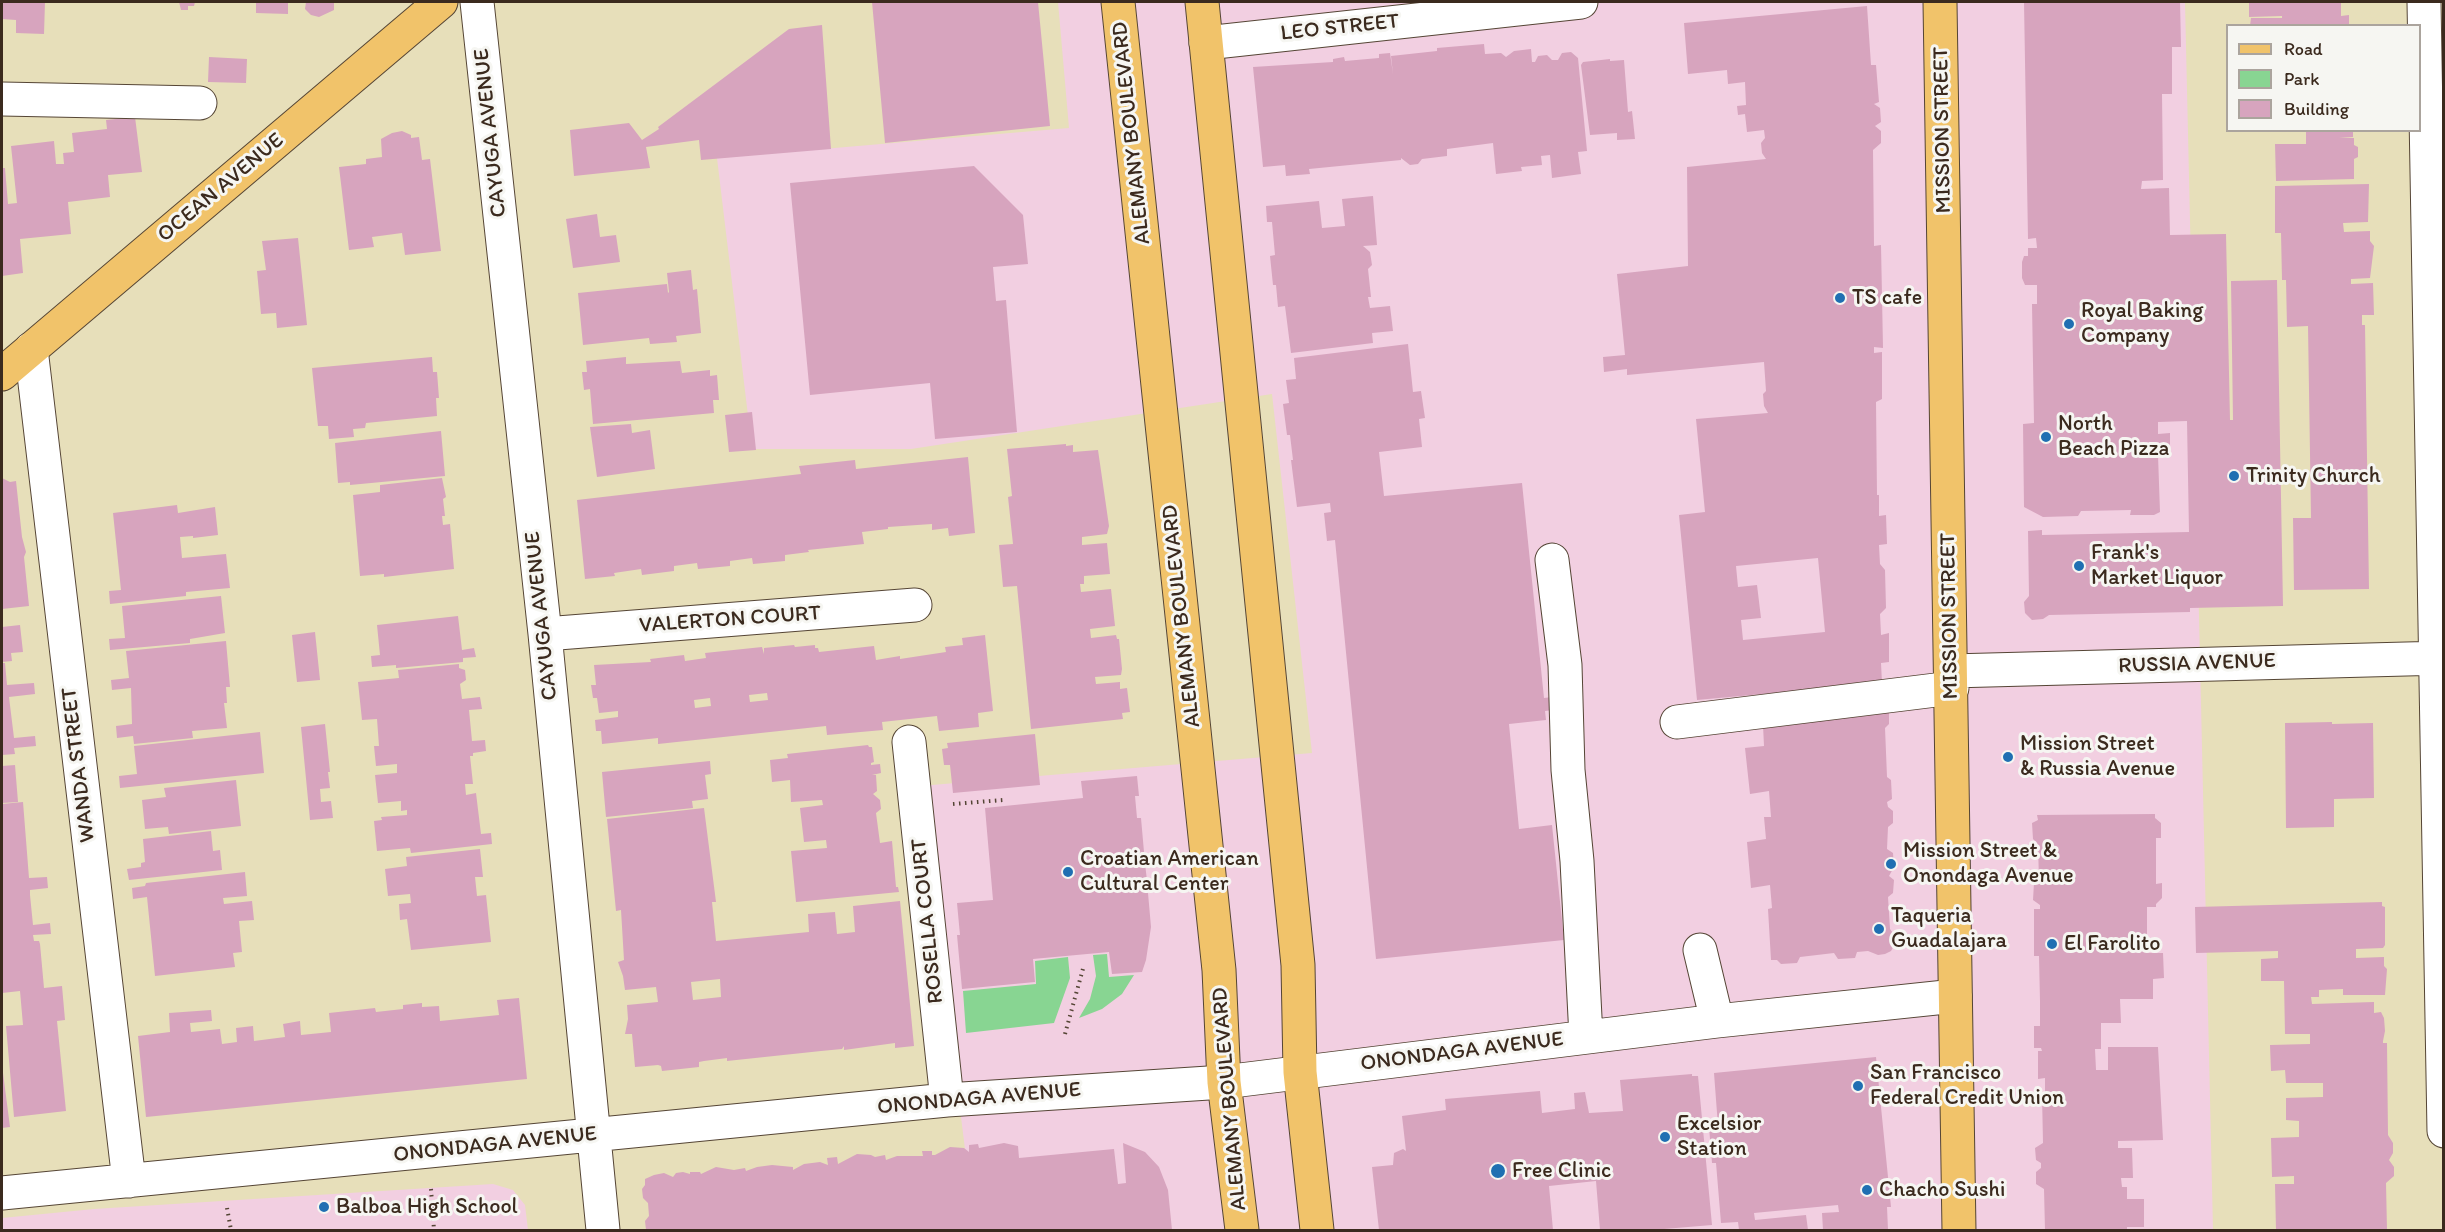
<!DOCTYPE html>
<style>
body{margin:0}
#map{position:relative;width:2445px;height:1232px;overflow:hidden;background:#e7dfba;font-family:Itim,sans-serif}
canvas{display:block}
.frame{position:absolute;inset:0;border:3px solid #3b2a1e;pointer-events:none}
.legend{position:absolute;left:2226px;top:24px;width:195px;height:108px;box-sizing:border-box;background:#f6f6f2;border:2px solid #aba49d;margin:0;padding:8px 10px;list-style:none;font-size:18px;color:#3b2a1e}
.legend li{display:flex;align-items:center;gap:12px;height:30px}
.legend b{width:30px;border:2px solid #aba49d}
</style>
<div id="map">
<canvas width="2445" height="1232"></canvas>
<div class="frame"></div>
<ul class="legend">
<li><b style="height:8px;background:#f1c36a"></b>Road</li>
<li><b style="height:16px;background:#88d592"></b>Park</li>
<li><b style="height:16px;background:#d7a4be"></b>Building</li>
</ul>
</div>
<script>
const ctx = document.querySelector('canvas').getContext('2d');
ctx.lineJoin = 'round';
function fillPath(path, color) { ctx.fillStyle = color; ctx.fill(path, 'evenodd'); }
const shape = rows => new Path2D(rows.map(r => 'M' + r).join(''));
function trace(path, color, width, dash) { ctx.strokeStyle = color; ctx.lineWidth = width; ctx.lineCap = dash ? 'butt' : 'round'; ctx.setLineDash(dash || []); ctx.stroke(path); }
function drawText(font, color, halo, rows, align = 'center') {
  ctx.font = font + ' Itim,sans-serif'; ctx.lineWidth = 6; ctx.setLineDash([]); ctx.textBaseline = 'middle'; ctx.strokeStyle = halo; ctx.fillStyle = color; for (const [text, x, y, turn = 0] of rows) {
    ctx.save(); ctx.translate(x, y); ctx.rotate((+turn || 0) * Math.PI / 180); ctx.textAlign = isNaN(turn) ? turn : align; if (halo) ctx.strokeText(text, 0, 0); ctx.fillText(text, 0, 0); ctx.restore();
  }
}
fillPath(shape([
 [1058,2,2185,2,2213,1230,975,1230,920,786,1312,753,1272,394,911,449,752,449,717,158,1069,128],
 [493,1184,513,1190,525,1205,528,1230,2,1230,2,1218,94,1209]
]), '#f2cfe1');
fillPath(shape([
 [1107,954,1109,977,1134,975,1122,994,1102,1009,1079,1018,1090,999,1096,976,1093,955],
 [1068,957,1070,978,1054,1023,966,1033,963,991,1036,984,1035,961]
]), '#88d592');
fillPath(shape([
 [2,2,45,2,44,34,16,33,16,20,2,19],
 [179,2,195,2,194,6,188,6,188,10,181,10],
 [256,2,288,2,288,14,256,13],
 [306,2,334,2,334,10,319,17,311,15,305,9],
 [872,2,1038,2,1050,126,885,143],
 [2024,2,2180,2,2181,47,2172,47,2172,94,2162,94,2163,180,2142,181,2141,189,2169,188,2170,235,2226,234,2230,420,2233,420,2231,281,2277,280,2283,606,2190,608,2190,612,2049,615,2043,619,2032,620,2025,613,2024,602,2029,596,2028,531,2042,530,2042,535,2189,532,2187,421,2158,422,2158,434,2170,433,2170,456,2158,455,2160,512,2154,515,2130,515,2131,510,2081,511,2078,516,2043,517,2024,507,2023,424,2034,423,2032,304,2037,304,2037,285,2025,285,2022,278,2022,262,2024,256,2028,256,2028,248,2037,248,2036,238,2028,239],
 [2249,2,2341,2,2341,16,2349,15,2349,26,2250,26,2251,18,2282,18,2282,16,2249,17],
 [1867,6,1871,65,1876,65,1879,102,1874,104,1880,108,1881,122,1875,126,1881,131,1881,143,1873,150,1874,246,1881,245,1883,348,1874,347,1874,353,1882,352,1882,399,1876,402,1877,495,1879,495,1879,516,1886,515,1887,544,1879,545,1880,564,1885,570,1886,608,1880,614,1881,635,1889,633,1889,662,1881,663,1882,683,1697,700,1679,515,1705,512,1696,419,1768,413,1764,406,1763,394,1766,391,1764,362,1627,375,1627,369,1604,372,1603,357,1625,355,1617,274,1688,266,1687,167,1766,159,1762,153,1761,143,1765,138,1764,130,1747,132,1745,114,1738,115,1737,106,1746,105,1745,82,1728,84,1727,70,1688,74,1684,23],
 [1818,558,1825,632,1743,640,1741,620,1761,618,1757,585,1738,587,1736,566],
 [822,25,831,149,701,160,699,140,646,147,650,168,574,176,570,130,629,123,642,140,659,129,658,127,789,29],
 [1484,44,1485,54,1501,53,1506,57,1514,51,1531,49,1532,62,1535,62,1538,56,1547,55,1552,60,1558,60,1562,53,1571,52,1578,58,1587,151,1578,152,1581,174,1552,178,1550,155,1541,156,1542,165,1521,167,1522,171,1496,174,1493,143,1447,149,1447,156,1422,159,1418,164,1410,165,1401,158,1401,160,1309,169,1310,174,1286,176,1285,165,1263,167,1253,67,1333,62,1333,59,1344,57,1345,61,1379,58,1379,54,1390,53,1393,74,1391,56,1437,51,1437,48],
 [209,57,247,59,246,83,208,82],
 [1610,59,1610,61,1624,60,1628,112,1632,111,1635,139,1617,140,1617,133,1590,135,1581,65,1583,62],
 [135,117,142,172,108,175,110,197,68,202,71,234,20,239,23,273,2,276,2,168,5,168,8,204,17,203,11,146,54,141,56,164,64,164,63,153,74,152,72,133,107,129,106,120],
 [2306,130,2353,130,2353,137,2339,138,2354,138,2354,145,2358,147,2358,157,2354,159,2354,179,2276,181,2275,144,2306,144],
 [402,131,411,135,411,138,419,137,422,160,430,159,441,251,405,255,402,233,372,237,374,247,349,250,339,167,366,164,366,159,382,157,381,139,392,133],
 [974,166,1023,215,1028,264,993,267,996,301,1006,300,1017,432,935,439,930,383,810,395,790,183],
 [2369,184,2368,222,2343,223,2344,232,2370,231,2370,241,2374,246,2370,278,2351,279,2351,284,2373,283,2374,315,2362,315,2362,325,2365,325,2369,589,2294,590,2293,518,2311,518,2308,326,2287,327,2286,280,2282,280,2281,233,2275,233,2275,186],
 [1373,196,1377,245,1363,246,1370,252,1372,265,1368,269,1371,297,1368,297,1370,308,1390,306,1393,331,1372,333,1373,343,1291,353,1285,306,1278,307,1276,285,1273,285,1270,256,1275,255,1272,222,1267,222,1266,206,1319,201,1322,228,1345,226,1342,199],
 [597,214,600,237,616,235,620,262,573,268,566,219],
 [298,238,307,325,277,328,276,313,261,314,257,271,266,270,262,241],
 [691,270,693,290,697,289,701,333,676,336,677,342,650,344,649,338,583,345,578,293,667,284,668,293,669,292,667,273],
 [1408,344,1413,392,1421,391,1425,418,1419,419,1422,447,1379,452,1384,496,1522,483,1544,698,1552,697,1553,710,1545,711,1546,720,1509,724,1519,829,1552,825,1564,940,1376,959,1335,540,1327,541,1324,513,1331,512,1330,503,1297,507,1291,460,1293,460,1290,435,1287,435,1283,404,1289,403,1286,380,1296,379,1294,358],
 [432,357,433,372,437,372,439,398,436,398,437,416,366,423,365,428,353,429,354,437,329,439,328,426,318,426,312,368],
 [626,357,626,364,680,361,682,373,710,370,710,376,717,375,719,400,713,400,714,413,593,424,590,389,584,390,582,372,587,372,586,361],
 [752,412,756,450,729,452,725,415],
 [631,424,632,433,650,430,655,469,597,477,590,427],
 [441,431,445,476,350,485,350,482,338,483,335,443],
 [1066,444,1066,446,1073,445,1073,452,1098,450,1109,526,1107,534,1082,537,1082,545,1107,543,1110,574,1084,576,1084,584,1080,584,1081,592,1111,589,1115,626,1090,629,1091,638,1116,635,1117,639,1119,639,1122,669,1121,675,1095,677,1096,684,1120,682,1120,689,1127,688,1130,712,1122,713,1123,719,1031,729,1017,586,1003,587,999,545,1013,544,1008,497,1012,496,1007,449],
 [968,457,975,533,949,536,948,528,932,530,932,524,888,527,888,529,862,532,864,544,808,550,809,552,785,555,785,561,753,564,752,558,730,561,730,566,698,569,697,563,674,566,674,571,642,575,641,569,614,573,615,576,585,579,577,500,801,474,799,466,855,460,856,469],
 [2,478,10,482,16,481,22,537,26,552,24,557,29,606,2,609],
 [442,478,446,497,443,499,445,516,442,516,443,525,450,524,454,569,384,577,384,574,360,576,353,495,380,492,380,485],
 [177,505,178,513,215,507,218,535,193,538,193,536,180,537,182,558,226,554,230,588,186,592,186,596,110,604,109,591,121,590,113,513],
 [221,596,225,633,190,639,190,643,110,650,109,639,125,638,122,606],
 [458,616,462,650,474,648,476,657,463,658,463,662,396,668,396,665,372,667,371,656,380,655,377,625],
 [20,625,23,652,11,653,12,661,2,662,2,627],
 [315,632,320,680,297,682,292,635],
 [985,635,993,711,978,713,979,727,939,731,937,716,882,722,883,730,827,735,826,726,658,744,658,738,602,744,601,731,596,731,595,720,618,717,618,711,599,713,597,698,593,698,591,685,596,685,594,665,651,662,650,659,684,655,685,661,706,658,705,653,762,647,764,654,764,648,794,645,795,647,815,645,815,648,818,648,819,652,874,646,876,660,900,656,900,659,946,652,945,647,963,645,962,638],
 [767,693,768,700,750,702,749,695],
 [710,698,711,706,695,708,694,700],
 [226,641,230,687,226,687,227,703,224,703,227,728,192,731,193,738,134,744,133,736,117,738,116,726,132,724,131,688,112,690,111,680,129,678,126,651],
 [2,663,5,663,7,685,34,683,35,694,9,697,14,738,35,736,36,746,14,748,15,754,2,755],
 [459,664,459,668,465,670,466,680,460,684,462,699,480,697,482,709,469,710,472,741,485,740,486,751,473,753,473,756,470,756,473,784,465,784,466,795,476,793,481,834,491,833,492,844,411,853,410,848,377,851,374,821,382,820,381,817,407,815,407,810,401,811,401,801,378,803,375,775,397,773,397,764,376,766,374,746,379,746,377,719,362,720,358,682,399,678,398,670],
 [1889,710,1889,724,1885,728,1887,777,1891,780,1892,799,1887,802,1888,807,1893,811,1893,823,1888,827,1887,849,1893,853,1894,867,1889,876,1894,880,1893,893,1888,897,1890,929,1895,936,1895,944,1891,951,1885,954,1878,955,1868,951,1857,952,1855,958,1838,959,1834,953,1800,957,1797,963,1781,964,1777,960,1771,960,1768,909,1772,908,1770,885,1751,888,1747,842,1766,839,1764,817,1771,817,1769,791,1750,794,1745,748,1764,746,1763,725],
 [2332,722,2332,724,2373,723,2374,798,2334,799,2334,827,2286,828,2285,723],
 [325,724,330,772,328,772,330,788,320,789,321,802,331,801,333,818,310,820,301,727],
 [260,732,264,773,120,788,119,776,137,774,134,746],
 [1035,734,1040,785,953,793,950,765,944,765,942,749,948,748,947,743],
 [868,745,869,747,872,747,874,762,871,763,871,765,880,764,881,773,872,775,876,775,877,791,873,794,880,800,881,809,876,813,880,843,892,841,896,887,898,887,899,892,796,902,791,851,827,848,826,840,804,842,800,808,823,805,822,800,791,802,790,780,772,782,770,760,788,758,787,754],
 [710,761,711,774,705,775,708,799,692,801,693,808,606,817,602,772],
 [15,765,18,802,2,803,2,766],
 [1137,776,1139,796,1135,796,1137,818,1141,818,1144,852,1141,852,1141,855,1144,855,1148,889,1144,890,1145,893,1148,893,1151,927,1146,960,1142,972,1112,974,1109,952,1033,959,1035,982,962,989,957,935,960,935,957,903,993,900,985,808,1083,798,1081,781],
 [236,780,241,826,169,834,168,827,145,829,142,800,166,797,164,788],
 [23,802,29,878,47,877,48,888,30,890,30,895,33,925,50,923,51,934,33,935,34,941,39,941,40,944,44,988,62,986,65,1020,57,1021,66,1111,14,1117,6,1026,23,1025,20,991,2,993,2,804],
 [704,808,716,902,712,902,716,941,809,932,808,914,835,912,837,934,855,932,853,906,900,901,914,1046,895,1048,895,1043,844,1050,844,1046,842,1049,821,1051,727,1061,727,1058,704,1061,699,1062,699,1067,662,1071,661,1066,658,1065,635,1067,632,1034,625,1034,628,1019,627,1005,658,1002,656,987,625,990,623,976,618,962,624,960,621,910,616,911,607,819],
 [720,979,721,997,693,1000,691,982],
 [2155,814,2155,818,2161,823,2161,838,2156,838,2156,884,2162,883,2162,898,2156,904,2156,907,2147,907,2147,953,2163,953,2164,978,2153,979,2153,999,2120,999,2121,1023,2101,1023,2101,1049,2095,1049,2096,1070,2108,1070,2108,1047,2158,1047,2163,1140,2118,1141,2118,1148,2132,1148,2133,1178,2121,1178,2122,1187,2127,1187,2127,1199,2144,1199,2144,1227,2127,1227,2127,1230,2045,1230,2044,1189,2036,1184,2036,1172,2041,1168,2041,1163,2036,1160,2035,1148,2043,1143,2042,1094,2045,1095,2045,1078,2038,1079,2038,1051,2042,1051,2041,1048,2034,1048,2034,1026,2040,1026,2040,1001,2039,956,2034,956,2034,909,2040,909,2040,905,2033,900,2034,883,2039,881,2038,844,2033,839,2032,823,2038,820,2037,815],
 [211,831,213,851,220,850,222,870,129,880,127,869,141,867,141,863,145,862,143,839],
 [480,849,483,877,475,877,477,896,486,895,491,942,411,950,407,919,400,920,399,904,411,903,410,894,388,896,385,869,407,866,406,857],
 [245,872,247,896,223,898,224,904,252,901,254,920,239,921,242,952,233,953,235,967,155,976,147,897,133,899,132,888,145,886,146,883],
 [2382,902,2382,906,2385,907,2385,945,2383,948,2356,949,2356,958,2384,957,2384,966,2387,969,2385,995,2343,995,2343,989,2319,990,2319,997,2311,997,2312,1004,2374,1002,2374,1013,2381,1012,2384,1018,2385,1031,2383,1041,2383,1043,2387,1043,2388,1135,2393,1143,2393,1153,2389,1160,2394,1167,2394,1176,2386,1183,2387,1230,2276,1230,2275,1184,2294,1184,2294,1176,2272,1177,2271,1138,2299,1137,2299,1121,2286,1120,2286,1098,2323,1097,2323,1083,2286,1083,2285,1070,2271,1071,2270,1045,2310,1044,2310,1034,2285,1034,2284,981,2261,981,2261,959,2278,958,2278,951,2196,953,2195,907],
 [519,998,527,1079,146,1117,138,1036,170,1032,169,1013,211,1010,212,1021,190,1023,191,1032,220,1029,222,1044,237,1042,236,1028,253,1026,254,1041,285,1037,283,1024,300,1021,301,1035,331,1032,329,1013,375,1008,376,1012,403,1009,403,1005,422,1003,422,1007,439,1006,440,1021,499,1015,497,1000],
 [1876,1057,1891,1207,1887,1207,1888,1230,1823,1230,1822,1213,1839,1212,1838,1205,1754,1213,1755,1220,1806,1215,1808,1230,1739,1230,1738,1222,1721,1223,1716,1163,1712,1163,1709,1127,1718,1126,1714,1073],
 [2,1065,10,1127,2,1128],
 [1692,1074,1692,1076,1698,1076,1712,1225,1652,1230,1600,1230,1596,1181,1549,1186,1553,1230,1379,1230,1372,1167,1393,1165,1394,1153,1403,1149,1406,1151,1402,1116,1446,1110,1445,1099,1540,1091,1542,1113,1575,1109,1574,1093,1585,1092,1589,1113,1623,1111,1620,1080],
 [1004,1143,1018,1146,1019,1158,1114,1149,1118,1184,1126,1183,1123,1143,1145,1152,1159,1167,1168,1190,1172,1230,646,1230,645,1221,649,1216,648,1203,643,1198,642,1189,645,1185,645,1179,654,1175,664,1173,673,1177,676,1173,683,1172,690,1174,690,1172,700,1172,701,1174,716,1167,734,1170,745,1168,746,1171,757,1167,772,1165,793,1167,793,1170,804,1164,820,1162,828,1165,827,1158,837,1157,838,1164,857,1154,871,1155,875,1157,885,1155,886,1160,897,1156,923,1156,922,1151,932,1151,932,1155,935,1155,950,1147,964,1148,969,1152,969,1145,978,1144,979,1148]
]), '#d7a4be');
const minor = shape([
 [477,2,545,634,603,1230],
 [2424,2,2444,1131],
 [1206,43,1581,2],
 [2,99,200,103],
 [31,349,129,1181],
 [1552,560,1565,665,1568,770,1577,861,1586,1037],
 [545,634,915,605],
 [1951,671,2444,658],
 [1677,722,1952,688],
 [909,742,947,1100],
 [1700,950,1717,1021],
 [2,1193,947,1100,1224,1082,1717,1021,1955,996]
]);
const major = shape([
 [1118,2,1219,970,1224,1082,1242,1230],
 [1202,2,1298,965,1300,1072,1317,1230],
 [1940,2,1959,1230],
 [2,374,441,2]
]);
trace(minor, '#554535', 35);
trace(major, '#554535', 35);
trace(shape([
 [953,804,1003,800],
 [1065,1034,1084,965],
 [431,1189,434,1230],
 [227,1208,231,1230]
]), '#554535', 4, [1.5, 4.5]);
trace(minor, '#fff', 33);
trace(major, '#f1c36a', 33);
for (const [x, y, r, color] of [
 [1840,298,6,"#1f6fb2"],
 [2069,324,6,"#1f6fb2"],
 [2046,437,6,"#1f6fb2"],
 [2234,476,6,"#1f6fb2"],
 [2079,566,6,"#1f6fb2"],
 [2008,757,6,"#1f6fb2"],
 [1891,864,6,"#1f6fb2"],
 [1068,872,6,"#1f6fb2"],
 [1879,929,6,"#1f6fb2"],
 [2052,944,6,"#1f6fb2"],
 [1858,1086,6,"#1f6fb2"],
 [1665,1137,6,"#1f6fb2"],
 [1498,1171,8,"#1f6fb2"],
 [1867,1190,6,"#1f6fb2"],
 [324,1207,6,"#1f6fb2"]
]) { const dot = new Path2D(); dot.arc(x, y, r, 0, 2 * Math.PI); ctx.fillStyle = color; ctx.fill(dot); trace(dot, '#f6f6f2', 2); }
drawText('22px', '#3b2a1e', '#f6f6f2', [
 ["LEO STREET",1340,28,-6],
 ["MISSION STREET",1943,130,-91],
 ["CAYUGA AVENUE",491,133,-96],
 ["ALEMANY BOULEVARD",1132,133,-96],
 ["OCEAN AVENUE",221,188,-40],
 ["CAYUGA AVENUE",542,616,-96],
 ["ALEMANY BOULEVARD",1182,616,-96],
 ["MISSION STREET",1950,616,-91],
 ["VALERTON COURT",730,620,-4],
 ["RUSSIA AVENUE",2197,664,-2],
 ["WANDA STREET",79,765,-97],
 ["ROSELLA COURT",928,921,-96],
 ["ONONDAGA AVENUE",1462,1052,-7],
 ["ONONDAGA AVENUE",979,1099,-5],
 ["ALEMANY BOULEVARD",1230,1099,-95],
 ["ONONDAGA AVENUE",495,1145,-6]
]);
drawText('22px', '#3b2a1e', '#f6f6f2', [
 ["TS cafe",1852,298],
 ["Royal Baking",2081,311],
 ["Company",2081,336],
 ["North",2058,424],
 ["Beach Pizza",2058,449],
 ["Trinity Church",2246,476],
 ["Frank's",2091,553],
 ["Market Liquor",2091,578],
 ["Mission Street",2020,744],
 ["& Russia Avenue",2020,769],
 ["Mission Street &",1903,851],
 ["Onondaga Avenue",1903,876],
 ["Croatian American",1080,859],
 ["Cultural Center",1080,884],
 ["Taqueria",1891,916],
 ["Guadalajara",1891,941],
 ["El Farolito",2064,944],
 ["San Francisco",1870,1073],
 ["Federal Credit Union",1870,1098],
 ["Excelsior",1677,1124],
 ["Station",1677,1149],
 ["Free Clinic",1512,1171],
 ["Chacho Sushi",1879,1190],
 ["Balboa High School",336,1207]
], 'left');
</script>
